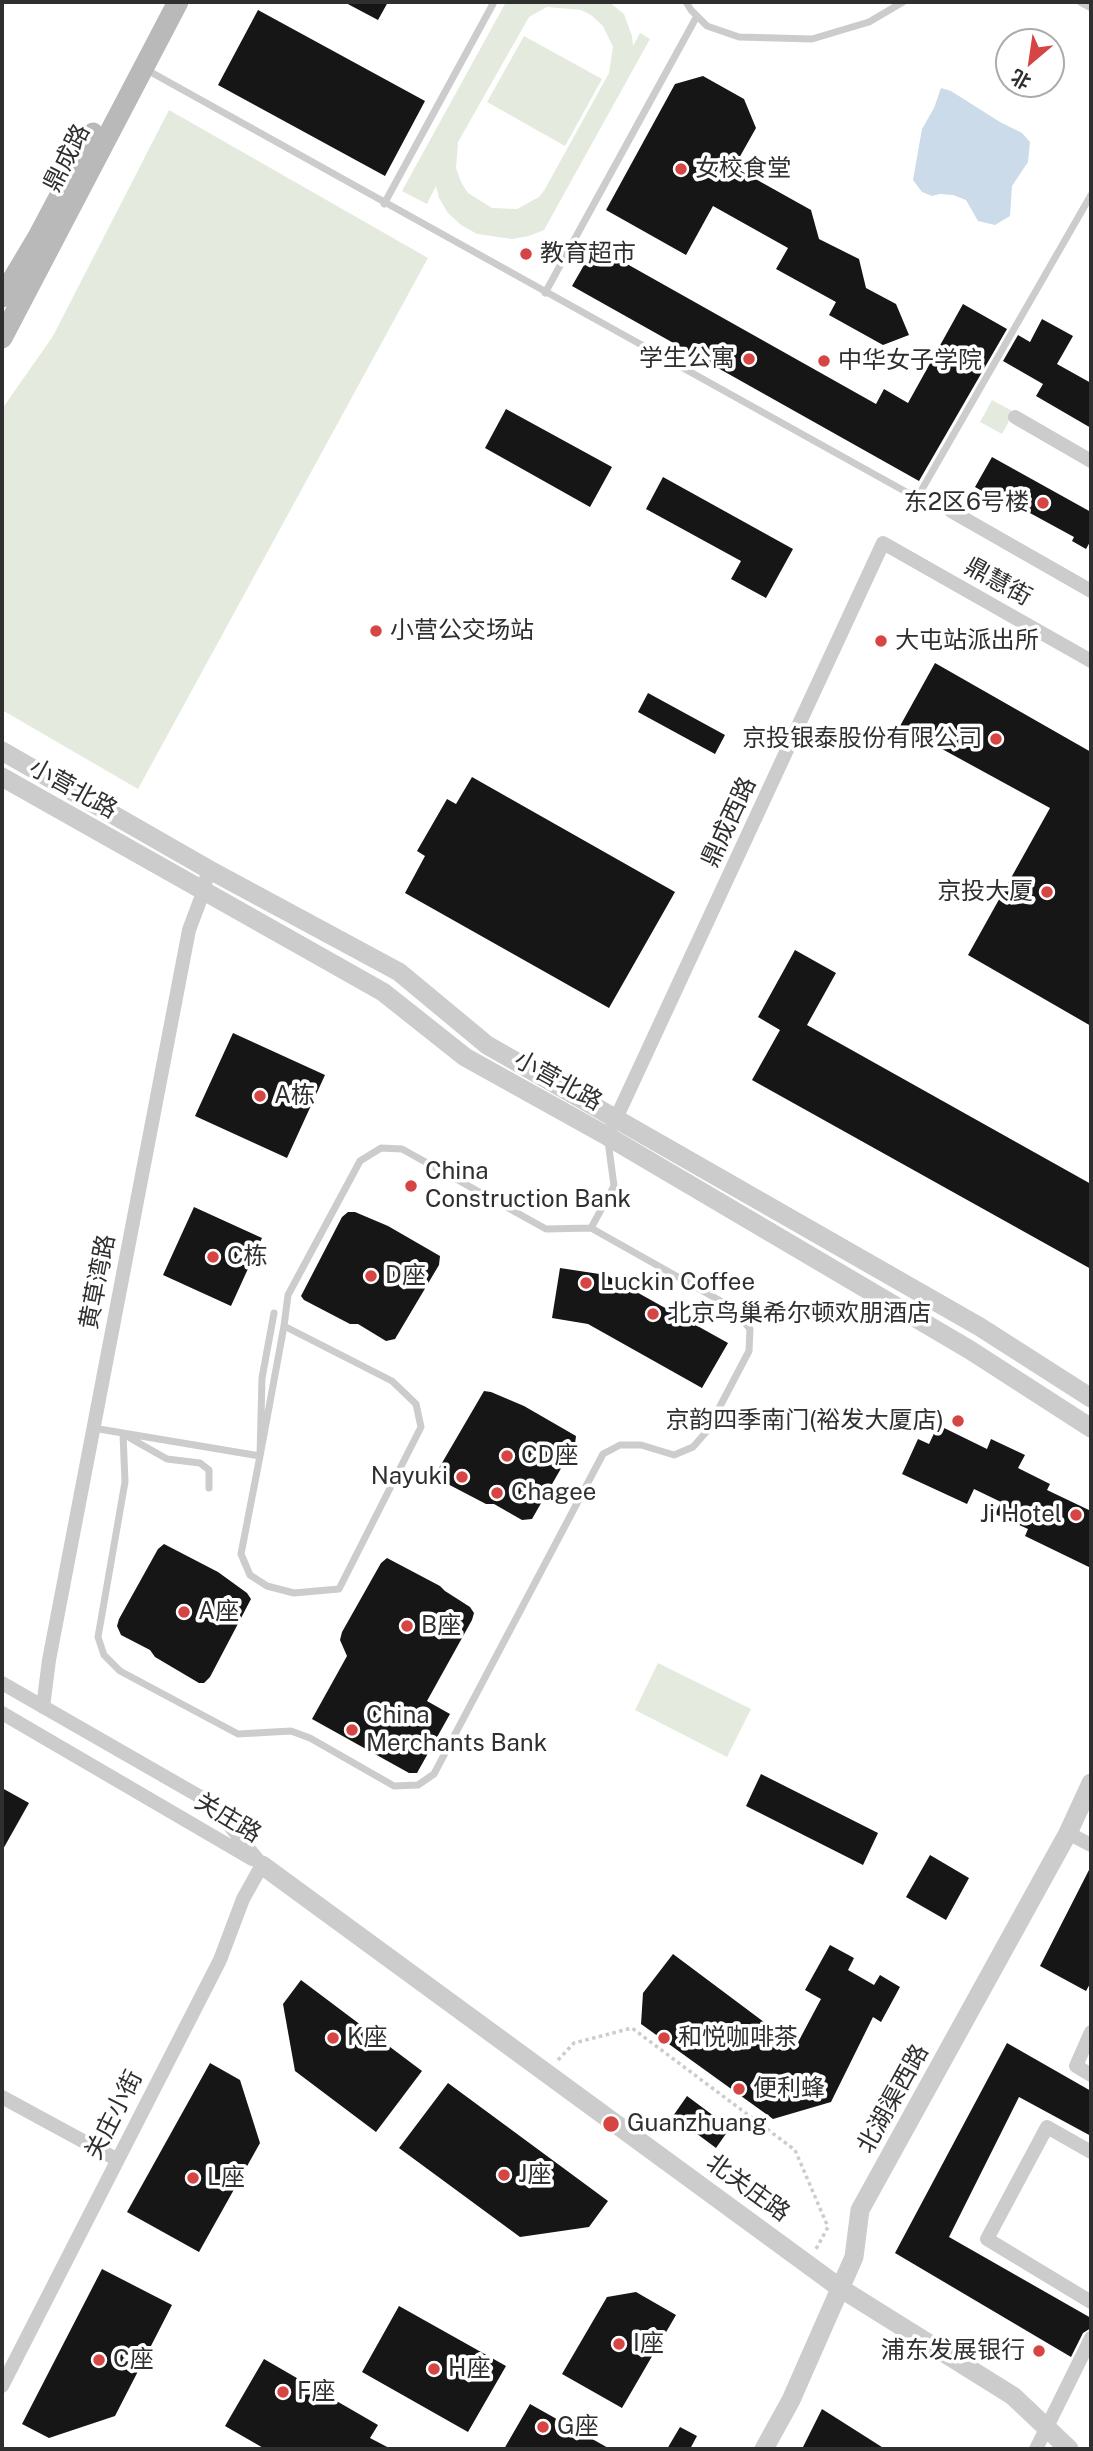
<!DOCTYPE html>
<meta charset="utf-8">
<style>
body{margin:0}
#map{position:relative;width:1093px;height:2451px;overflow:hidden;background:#fff;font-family:"Public Sans","Noto Sans SC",sans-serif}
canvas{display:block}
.frame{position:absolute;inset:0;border:4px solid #2f2f2f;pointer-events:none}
.north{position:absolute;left:995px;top:28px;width:70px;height:70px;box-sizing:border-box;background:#fff;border:2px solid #acacac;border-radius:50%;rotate:209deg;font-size:19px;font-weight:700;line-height:28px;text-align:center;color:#2f2f2f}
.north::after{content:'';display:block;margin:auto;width:24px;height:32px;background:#d44543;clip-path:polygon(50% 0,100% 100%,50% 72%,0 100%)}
</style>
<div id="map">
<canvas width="1093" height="2451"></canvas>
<div class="frame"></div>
<div class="north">北</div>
</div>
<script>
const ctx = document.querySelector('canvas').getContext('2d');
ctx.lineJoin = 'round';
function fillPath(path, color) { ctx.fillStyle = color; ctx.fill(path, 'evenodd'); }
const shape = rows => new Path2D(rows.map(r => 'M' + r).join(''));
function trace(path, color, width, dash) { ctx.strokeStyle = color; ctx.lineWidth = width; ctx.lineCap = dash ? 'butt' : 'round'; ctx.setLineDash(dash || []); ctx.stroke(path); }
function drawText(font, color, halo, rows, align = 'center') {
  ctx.font = font + ' "Public Sans","Noto Sans SC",sans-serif'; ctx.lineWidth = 7; ctx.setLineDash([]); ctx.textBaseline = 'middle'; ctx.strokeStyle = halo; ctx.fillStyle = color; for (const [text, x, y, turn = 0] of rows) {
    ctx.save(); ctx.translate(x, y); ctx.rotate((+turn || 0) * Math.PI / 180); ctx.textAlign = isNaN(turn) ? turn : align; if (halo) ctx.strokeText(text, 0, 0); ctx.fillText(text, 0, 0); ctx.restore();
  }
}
fillPath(shape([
 [506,2,609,2,624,14,632,36,633,46,640,33,650,39,544,230,529,236,512,239,477,234,461,225,448,213,439,198,436,186,427,204,402,191],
 [547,7,581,10,591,15,603,26,613,47,609,73,545,189,539,197,517,209,492,208,468,193,461,182,456,168,458,142,529,17],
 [524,36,602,79,565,146,487,102],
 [169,110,428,258,138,789,2,710,2,409,53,336],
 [992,400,1014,412,1002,434,980,422],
 [658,1663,751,1709,727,1757,635,1710]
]), '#e4ebde');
fillPath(shape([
 [941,88,951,91,1000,122,1022,133,1030,142,1028,162,1012,186,1010,216,995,225,978,221,966,200,953,195,940,194,932,196,922,192,913,180,922,129,934,108]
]), '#ccdbe9');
fillPath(shape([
 [344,2,388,2,378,20],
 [258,10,425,101,385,176,218,85],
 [703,76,744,99,756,128,734,167,811,210,819,239,859,259,866,288,896,304,909,335,883,345,829,315,836,302,776,269,788,248,713,206,686,255,606,210,675,84],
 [595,246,876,404,884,389,908,403,963,304,1007,329,919,481,572,286],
 [1042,319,1073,336,1057,364,1091,383,1091,428,1036,396,1043,384,1003,361,1018,335,1030,342],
 [506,409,612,467,590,507,485,448],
 [992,457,1091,512,1091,540,1086,549,1072,541,1074,537,995,494,993,497,975,487],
 [663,477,793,549,766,598,731,579,741,561,646,509],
 [935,663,1091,752,1091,1026,968,955,1050,808,900,726],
 [648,693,725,735,715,754,638,712],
 [472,777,675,892,609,1008,405,893,425,856,417,851,447,799,456,804],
 [795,950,836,973,807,1025,1091,1184,1091,1269,752,1080,780,1030,758,1017],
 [233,1033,325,1075,287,1158,195,1116],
 [194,1207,262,1238,231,1306,163,1275],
 [348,1212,355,1212,388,1226,440,1256,439,1265,395,1339,386,1341,358,1324,350,1324,304,1300,301,1296,342,1217],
 [560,1268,606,1275,728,1343,702,1388,588,1324,552,1318],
 [484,1391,491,1392,524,1406,576,1436,575,1444,532,1519,522,1520,494,1504,486,1504,440,1480,437,1476,439,1468],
 [938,1425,987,1449,991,1439,1025,1455,1018,1468,1050,1484,1047,1490,1091,1511,1091,1568,1025,1536,1028,1529,995,1514,1001,1502,974,1489,967,1504,902,1474,918,1439,929,1444],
 [164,1544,218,1572,247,1593,251,1599,210,1677,204,1683,199,1683,155,1657,150,1650,121,1635,117,1626,119,1619,158,1549],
 [387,1558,440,1586,445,1591,470,1607,474,1613,472,1620,427,1701,450,1714,417,1773,409,1773,312,1719,347,1656,340,1640,342,1632,381,1563],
 [761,1774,878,1833,863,1865,746,1806],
 [2,1788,29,1803,2,1851],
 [930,1855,969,1878,946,1920,906,1897],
 [1091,1866,1091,1982,1086,1991,1040,1966],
 [830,1945,854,1958,848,1970,874,1985,880,1975,900,1987,881,2022,873,2017,831,2102,773,2119,641,2024,643,1993,673,1954,796,2046,821,1999,805,1990],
 [301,1980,422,2071,376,2132,295,2071,283,2004],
 [1007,2043,1091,2091,1091,2136,1019,2097,949,2237,1091,2318,1091,2328,1083,2333,1071,2357,895,2253],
 [210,2063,240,2080,260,2143,199,2252,127,2212],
 [448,2083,608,2201,589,2227,520,2237,399,2148],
 [687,2096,730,2128,716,2148,673,2116],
 [102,2269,172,2305,115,2416,49,2438,22,2424],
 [636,2292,676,2315,622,2408,562,2374,607,2297],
 [399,2306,506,2366,468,2432,362,2372],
 [264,2359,378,2425,370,2438,391,2449,265,2449,225,2426],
 [530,2404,610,2449,504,2449],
 [822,2409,885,2449,802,2449],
 [680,2427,697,2436,690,2449,667,2449]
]), '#161616');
trace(shape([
 [558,2060,574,2043,632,2028,795,2150,828,2227,816,2249]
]), '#ccc', 3.5, [3.5, 3.5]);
trace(shape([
 [686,2,691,10,707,26,739,37,812,39,869,22,903,2],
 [1080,2,1091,8],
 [147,70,908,493,921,491,1091,195],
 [384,204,494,2],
 [545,293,697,16],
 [591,1228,614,1186,608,1141],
 [93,1428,260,1456],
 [123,1434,125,1482,98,1637,104,1655,120,1671,238,1734,291,1731,310,1738,394,1786,418,1785,434,1774,603,1454,620,1445,641,1445,674,1455,693,1447,707,1431,749,1351,750,1329,733,1308,591,1228,546,1229,402,1149,381,1148,360,1161,288,1295,284,1326],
 [130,1438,167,1459,200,1463,209,1470,209,1488],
 [260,1456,284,1326,392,1381,416,1404,421,1427,339,1589,294,1593,267,1586,250,1575,241,1554,260,1456,262,1378,274,1313]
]), '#ccc', 7);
trace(shape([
 [1015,417,1091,461],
 [951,511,1091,591],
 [613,1125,883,543,1091,661],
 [2,1683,211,1803,262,1865],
 [43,1707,49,1660,189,930,204,890,208,869],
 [2,1713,252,1859],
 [1068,1833,1091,1845],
 [1091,2032,1076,2066,1091,2075],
 [2,2097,116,2159],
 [1091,2152,1047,2127,987,2239,1091,2302],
 [2,2386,220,1960,243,1899,262,1865],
 [1036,2449,1091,2338]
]), '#ccc', 14);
trace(shape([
 [2,751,208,869,399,972,487,1045,980,1327,1091,1398],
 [2,777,383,992,465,1057,607,1136,970,1350,1091,1428],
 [262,1865,840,2288,1013,2396,1069,2449],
 [764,2449,791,2400,854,2257,860,2210,1068,1833,1091,1783]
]), '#ccc', 19);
trace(shape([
 [2,297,38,237,93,133],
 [2,338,178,2]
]), '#b9b9b9', 21);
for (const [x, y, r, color] of [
 [681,169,7,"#d44543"],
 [526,254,7,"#d44543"],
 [749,359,7,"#d44543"],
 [824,361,7,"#d44543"],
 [1043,503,7,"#d44543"],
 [376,631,7,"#d44543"],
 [881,641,7,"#d44543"],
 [996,739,7,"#d44543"],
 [1047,892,7,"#d44543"],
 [260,1096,7,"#d44543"],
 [411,1186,7,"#d44543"],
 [213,1257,7,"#d44543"],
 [371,1276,7,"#d44543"],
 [586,1283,7,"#d44543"],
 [653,1314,7,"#d44543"],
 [958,1421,7,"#d44543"],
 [507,1456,7,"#d44543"],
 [462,1477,7,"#d44543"],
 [497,1493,7,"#d44543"],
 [1076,1515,7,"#d44543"],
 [184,1612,7,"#d44543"],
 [407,1626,7,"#d44543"],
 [352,1730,7,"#d44543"],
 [333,2038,7,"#d44543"],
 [664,2038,7,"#d44543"],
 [739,2089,7,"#d44543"],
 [611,2124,9,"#d44543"],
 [504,2175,7,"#d44543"],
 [193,2178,7,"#d44543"],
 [619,2344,7,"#d44543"],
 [1039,2351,7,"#d44543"],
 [99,2360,7,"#d44543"],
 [434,2369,7,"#d44543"],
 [283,2392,7,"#d44543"],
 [543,2427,7,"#d44543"]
]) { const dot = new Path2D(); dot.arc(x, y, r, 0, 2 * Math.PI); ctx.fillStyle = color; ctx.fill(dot); trace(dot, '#fff', 2.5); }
drawText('24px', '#2f2f2f', '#fff', [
 ["鼎成路",67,158,-63],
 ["鼎慧街",998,582,29],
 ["小营北路",73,789,29],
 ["鼎成西路",729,822,-65],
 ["小营北路",558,1081,29],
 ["黄草湾路",98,1282,-79],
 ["关庄路",228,1818,31],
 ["北湖渠西路",893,2099,-61],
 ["关庄小街",114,2115,-63],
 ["北关庄路",748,2188,36]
]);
drawText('24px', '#2f2f2f', '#fff', [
 ["女校食堂",695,169],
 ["教育超市",540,254],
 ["学生公寓",735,359,"right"],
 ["中华女子学院",838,361],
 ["东2区6号楼",1029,503,"right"],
 ["小营公交场站",390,631],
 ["大屯站派出所",895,641],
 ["京投银泰股份有限公司",982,739,"right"],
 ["京投大厦",1033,892,"right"],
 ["A栋",274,1096],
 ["China",425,1172],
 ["Construction Bank",425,1200],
 ["C栋",227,1257],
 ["D座",385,1276],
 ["Luckin Coffee",600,1283],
 ["北京鸟巢希尔顿欢朋酒店",667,1314],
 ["京韵四季南门(裕发大厦店)",944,1421,"right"],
 ["CD座",521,1456],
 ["Nayuki",448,1477,"right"],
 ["Chagee",511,1493],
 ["Ji Hotel",1062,1515,"right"],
 ["A座",198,1612],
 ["B座",421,1626],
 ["China",366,1716],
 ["Merchants Bank",366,1744],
 ["K座",347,2038],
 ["和悦咖啡茶",678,2038],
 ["便利蜂",753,2089],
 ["Guanzhuang",627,2124],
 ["J座",518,2175],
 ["L座",207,2178],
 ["I座",633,2344],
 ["浦东发展银行",1025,2351,"right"],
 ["C座",113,2360],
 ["H座",448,2369],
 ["F座",297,2392],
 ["G座",557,2427]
], 'left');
</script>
